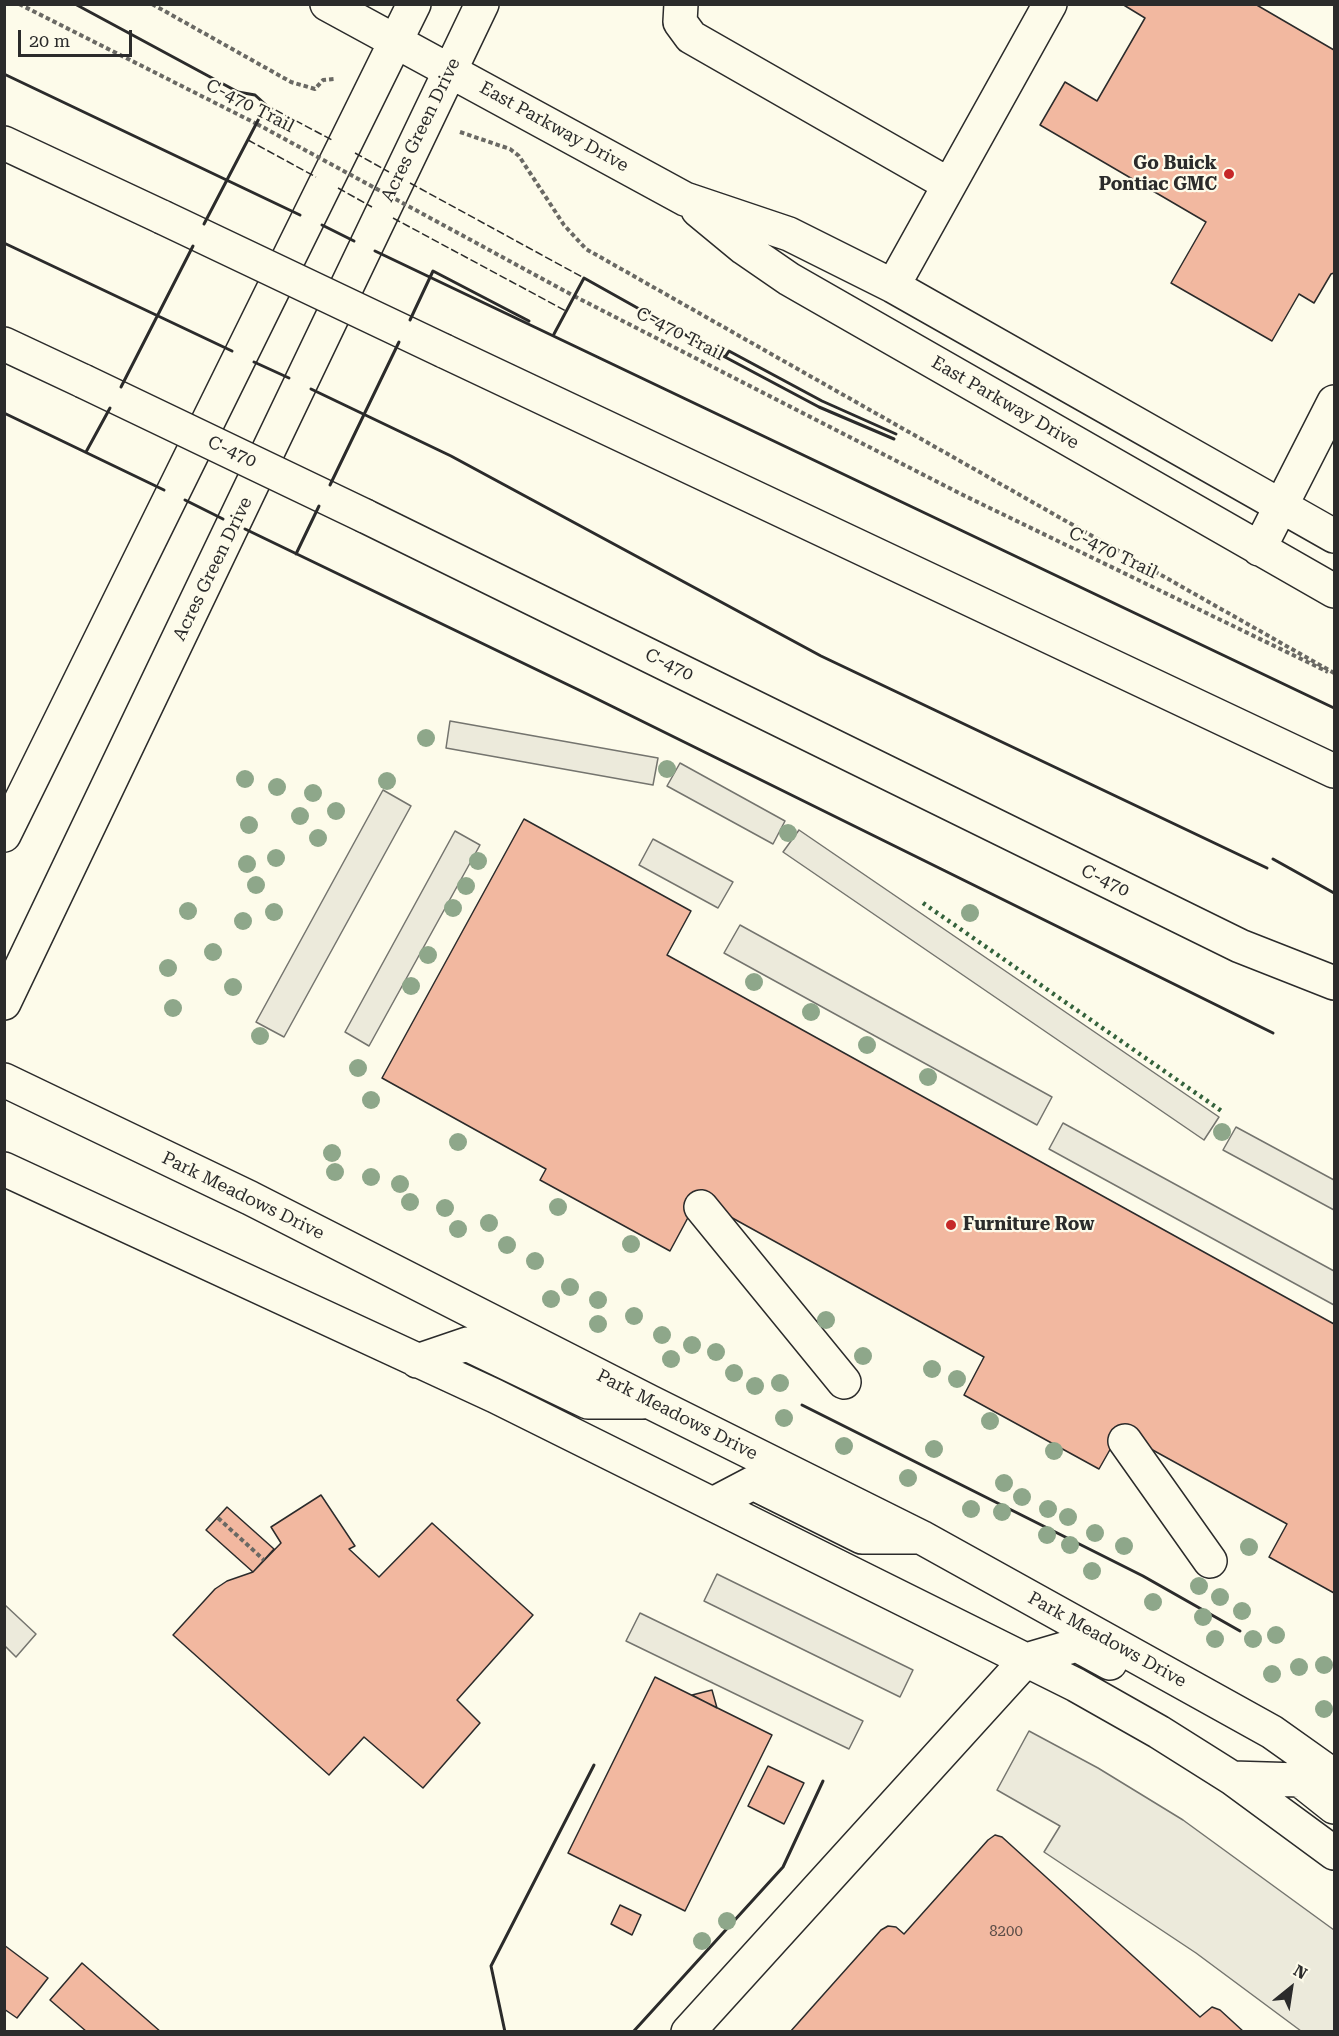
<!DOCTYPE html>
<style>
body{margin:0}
#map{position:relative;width:1339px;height:2036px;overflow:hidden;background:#fdfbea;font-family:"Roboto Serif",serif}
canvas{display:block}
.frame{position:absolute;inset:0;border:6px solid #2b2b2b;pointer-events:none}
.north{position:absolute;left:1261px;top:1958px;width:60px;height:60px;-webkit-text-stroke:4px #fdfbea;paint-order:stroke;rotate:30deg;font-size:16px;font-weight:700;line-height:24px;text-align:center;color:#2b2b2b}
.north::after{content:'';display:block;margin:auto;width:21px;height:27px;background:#2b2b2b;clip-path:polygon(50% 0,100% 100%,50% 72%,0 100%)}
.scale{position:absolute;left:18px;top:30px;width:114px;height:27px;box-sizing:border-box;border:3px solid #2b2b2b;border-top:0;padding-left:8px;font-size:18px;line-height:21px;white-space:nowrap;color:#2b2b2b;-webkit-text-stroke:4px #fdfbea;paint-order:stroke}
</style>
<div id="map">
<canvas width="1339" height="2036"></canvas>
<div class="frame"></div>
<div class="north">N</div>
<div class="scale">20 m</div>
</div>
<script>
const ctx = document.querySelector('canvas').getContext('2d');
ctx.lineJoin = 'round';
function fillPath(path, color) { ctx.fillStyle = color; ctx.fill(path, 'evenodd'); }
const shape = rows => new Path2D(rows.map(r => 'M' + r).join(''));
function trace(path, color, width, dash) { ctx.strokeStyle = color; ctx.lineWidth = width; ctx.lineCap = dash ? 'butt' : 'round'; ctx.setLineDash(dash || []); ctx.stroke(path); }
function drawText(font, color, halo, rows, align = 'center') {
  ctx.font = font + ' "Roboto Serif",serif'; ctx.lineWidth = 4.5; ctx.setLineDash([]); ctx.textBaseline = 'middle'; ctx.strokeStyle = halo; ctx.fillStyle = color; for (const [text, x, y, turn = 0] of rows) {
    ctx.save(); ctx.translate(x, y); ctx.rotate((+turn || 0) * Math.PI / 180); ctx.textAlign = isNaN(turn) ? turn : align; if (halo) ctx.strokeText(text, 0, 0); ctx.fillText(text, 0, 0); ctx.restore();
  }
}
const parking = shape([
 [450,721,658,758,653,785,446,748,450,721],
 [680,763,785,821,773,844,667,786,680,763],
 [383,790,411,806,284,1037,256,1022,383,790],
 [799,830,1219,1117,1204,1140,783,852,799,830],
 [455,831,480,845,369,1046,345,1032,455,831],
 [653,839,733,882,718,908,639,865,653,839],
 [740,925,1052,1097,1037,1125,724,953,740,925],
 [1063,1123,1334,1271,1334,1305,1049,1149,1063,1123],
 [1236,1127,1334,1180,1334,1210,1223,1150,1236,1127],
 [717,1574,913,1670,900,1697,704,1601,717,1574],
 [5,1605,36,1634,16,1657,5,1646,5,1605],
 [640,1613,863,1721,849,1749,626,1641,640,1613],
 [1029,1731,1098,1768,1183,1820,1334,1930,1334,2031,1301,2031,1196,1953,1044,1852,1060,1826,997,1790,1029,1731]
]);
fillPath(parking, '#eceadb');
trace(parking, '#74746e', 1.5);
const building = shape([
 [1122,4,1255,4,1334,50,1334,273,1331,274,1314,303,1299,294,1272,341,1171,283,1206,222,1040,125,1065,82,1097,101,1145,18,1122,4],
 [524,819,691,911,667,955,1334,1324,1334,1593,1269,1557,1287,1524,1120,1432,1099,1469,964,1395,984,1357,698,1199,670,1251,540,1180,546,1169,382,1078,524,819],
 [321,1495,355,1546,349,1549,379,1577,432,1523,533,1615,457,1700,480,1723,423,1788,364,1737,329,1775,173,1635,215,1589,227,1581,253,1572,281,1543,271,1527,321,1495],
 [227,1507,274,1549,253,1572,206,1530,227,1507],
 [655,1677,772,1735,685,1911,568,1853,655,1677],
 [712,1690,717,1708,692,1695,712,1690],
 [768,1766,804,1783,784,1824,748,1806,768,1766],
 [995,1835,1002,1837,1200,2017,1212,2007,1220,2010,1244,2032,790,2032,881,1930,888,1926,896,1927,904,1934,988,1840,995,1835],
 [620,1905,641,1915,632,1935,611,1924,620,1905],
 [4,1945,48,1978,17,2018,4,2009,4,1945],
 [82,1963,161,2032,87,2032,50,2000,82,1963]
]);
fillPath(building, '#f2b8a0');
trace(building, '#2b2b2b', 1.5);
const minor = shape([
 [327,4,685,199,789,234,893,286,1334,536],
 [681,4,680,22,691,37,948,184],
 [698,210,744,248,789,279,1334,591],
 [893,286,1050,4],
 [1259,549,1334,402],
 [4,835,414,4],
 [4,1003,482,4],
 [701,1207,844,1382],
 [1125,1441,1210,1561],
 [688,2032,1026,1660]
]);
const major = shape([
 [4,1080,250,1198,650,1402,921,1537,1272,1732,1334,1776],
 [4,1169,495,1396,1076,1685,1159,1732,1232,1778,1334,1853],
 [417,1361,467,1344,588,1402,642,1402],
 [713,1504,753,1483,862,1537,913,1537],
 [1026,1660,1077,1645,1110,1663],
 [1232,1778,1300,1780,1334,1807]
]);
const highway = shape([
 [4,143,162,217],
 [4,344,83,381],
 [444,351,1334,771],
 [365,516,1240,946,1334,983]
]);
trace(minor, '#2b2b2b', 36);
trace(major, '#2b2b2b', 36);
trace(highway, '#2b2b2b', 36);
trace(shape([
 [19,4,257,124],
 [152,4,291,82,315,89,323,80,334,79],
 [460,132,510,149,519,156,564,225,586,249,1334,673],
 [574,296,963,495,1328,672],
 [218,1518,264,1560]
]), '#6a6964', 4, [4.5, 3]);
trace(minor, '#fdfbea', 33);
trace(major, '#fdfbea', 33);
trace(highway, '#fdfbea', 33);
const highwayBridge = shape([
 [162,217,444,351],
 [83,381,365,516]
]);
trace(highwayBridge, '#2b2b2b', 36, []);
trace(shape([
 [257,124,574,296]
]), '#6a6964', 4, [4.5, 3]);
trace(highwayBridge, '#fdfbea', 33);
trace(shape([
 [923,903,1223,1112]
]), '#34623c', 4.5, [3, 4.5]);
trace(shape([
 [266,105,334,141],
 [248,140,316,177],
 [355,153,389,172],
 [410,183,584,278],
 [338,188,372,207],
 [393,218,566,311]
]), '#2b2b2b', 1.5, [8, 3]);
trace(shape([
 [75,4,238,92,255,95,266,105,204,224],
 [4,74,300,215],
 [322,225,354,241],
 [4,243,232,351],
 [375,251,1334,708],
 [410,320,433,271,529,321],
 [554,334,584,278,725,357,729,351,822,401,896,434],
 [725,357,819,407,894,439],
 [254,362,289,378],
 [121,387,193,246],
 [311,389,451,456,821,656,1267,868],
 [4,413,164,490],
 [86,452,110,408],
 [330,485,399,342],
 [185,500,223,519],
 [245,529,583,692,1273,1033],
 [296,554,319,506],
 [1273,859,1334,893],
 [802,1405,1143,1576,1240,1631],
 [505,2032,491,1966,594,1765],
 [633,2032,783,1867,823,1781]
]), '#2b2b2b', 3);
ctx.fillStyle = '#8ea78a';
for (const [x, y] of [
 [426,738],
 [667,769],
 [245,779],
 [387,781],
 [277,787],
 [313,793],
 [336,811],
 [300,816],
 [249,825],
 [788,833],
 [318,838],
 [276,858],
 [478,861],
 [247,864],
 [256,885],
 [466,886],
 [453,908],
 [188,911],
 [274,912],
 [970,913],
 [243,921],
 [213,952],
 [428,955],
 [168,968],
 [754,982],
 [411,986],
 [233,987],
 [173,1008],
 [811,1012],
 [260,1036],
 [867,1045],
 [358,1068],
 [928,1077],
 [371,1100],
 [1222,1132],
 [458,1142],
 [332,1153],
 [335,1172],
 [371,1177],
 [400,1184],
 [410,1202],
 [558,1207],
 [445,1208],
 [489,1223],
 [458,1229],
 [631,1244],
 [507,1245],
 [535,1261],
 [570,1287],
 [551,1299],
 [598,1300],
 [634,1316],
 [826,1320],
 [598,1324],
 [662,1335],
 [692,1345],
 [716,1352],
 [863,1356],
 [671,1359],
 [932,1369],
 [734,1373],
 [957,1379],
 [780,1383],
 [755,1386],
 [784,1418],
 [990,1421],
 [844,1446],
 [934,1449],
 [1054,1451],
 [908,1478],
 [1004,1483],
 [1022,1497],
 [971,1509],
 [1048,1509],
 [1002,1512],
 [1068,1517],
 [1095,1533],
 [1047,1535],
 [1070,1545],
 [1124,1546],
 [1249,1547],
 [1092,1571],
 [1199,1586],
 [1220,1597],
 [1153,1602],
 [1242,1611],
 [1203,1617],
 [1276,1635],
 [1215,1639],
 [1253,1639],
 [1324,1665],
 [1299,1667],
 [1272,1674],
 [1324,1709],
 [727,1921],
 [702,1941]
]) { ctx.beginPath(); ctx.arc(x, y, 9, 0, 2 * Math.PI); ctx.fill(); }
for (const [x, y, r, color] of [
 [1229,174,6,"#c62828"],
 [951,1225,6,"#c62828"]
]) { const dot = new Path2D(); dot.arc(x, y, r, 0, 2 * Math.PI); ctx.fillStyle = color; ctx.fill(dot); trace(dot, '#fdfbea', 2); }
drawText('15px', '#5d4e48', null, [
 ["8200",1006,1932]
]);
drawText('18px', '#2b2b2b', '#fdfbea', [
 ["C-470 Trail",250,106,27],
 ["East Parkway Drive",554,127,29],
 ["Acres Green Drive",421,130,-64],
 ["C-470 Trail",680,334,27],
 ["East Parkway Drive",1005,403,30],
 ["C-470",232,452,25],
 ["C-470 Trail",1113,553,26],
 ["Acres Green Drive",213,569,-64],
 ["C-470",669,665,26],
 ["C-470",1105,881,26],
 ["Park Meadows Drive",243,1196,26],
 ["Park Meadows Drive",677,1415,27],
 ["Park Meadows Drive",1107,1640,29]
]);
drawText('bold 18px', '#2b2b2b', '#fdfbea', [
 ["Go Buick",1217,164],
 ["Pontiac GMC",1217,185],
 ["Furniture Row",963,1225,"left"]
], 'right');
</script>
